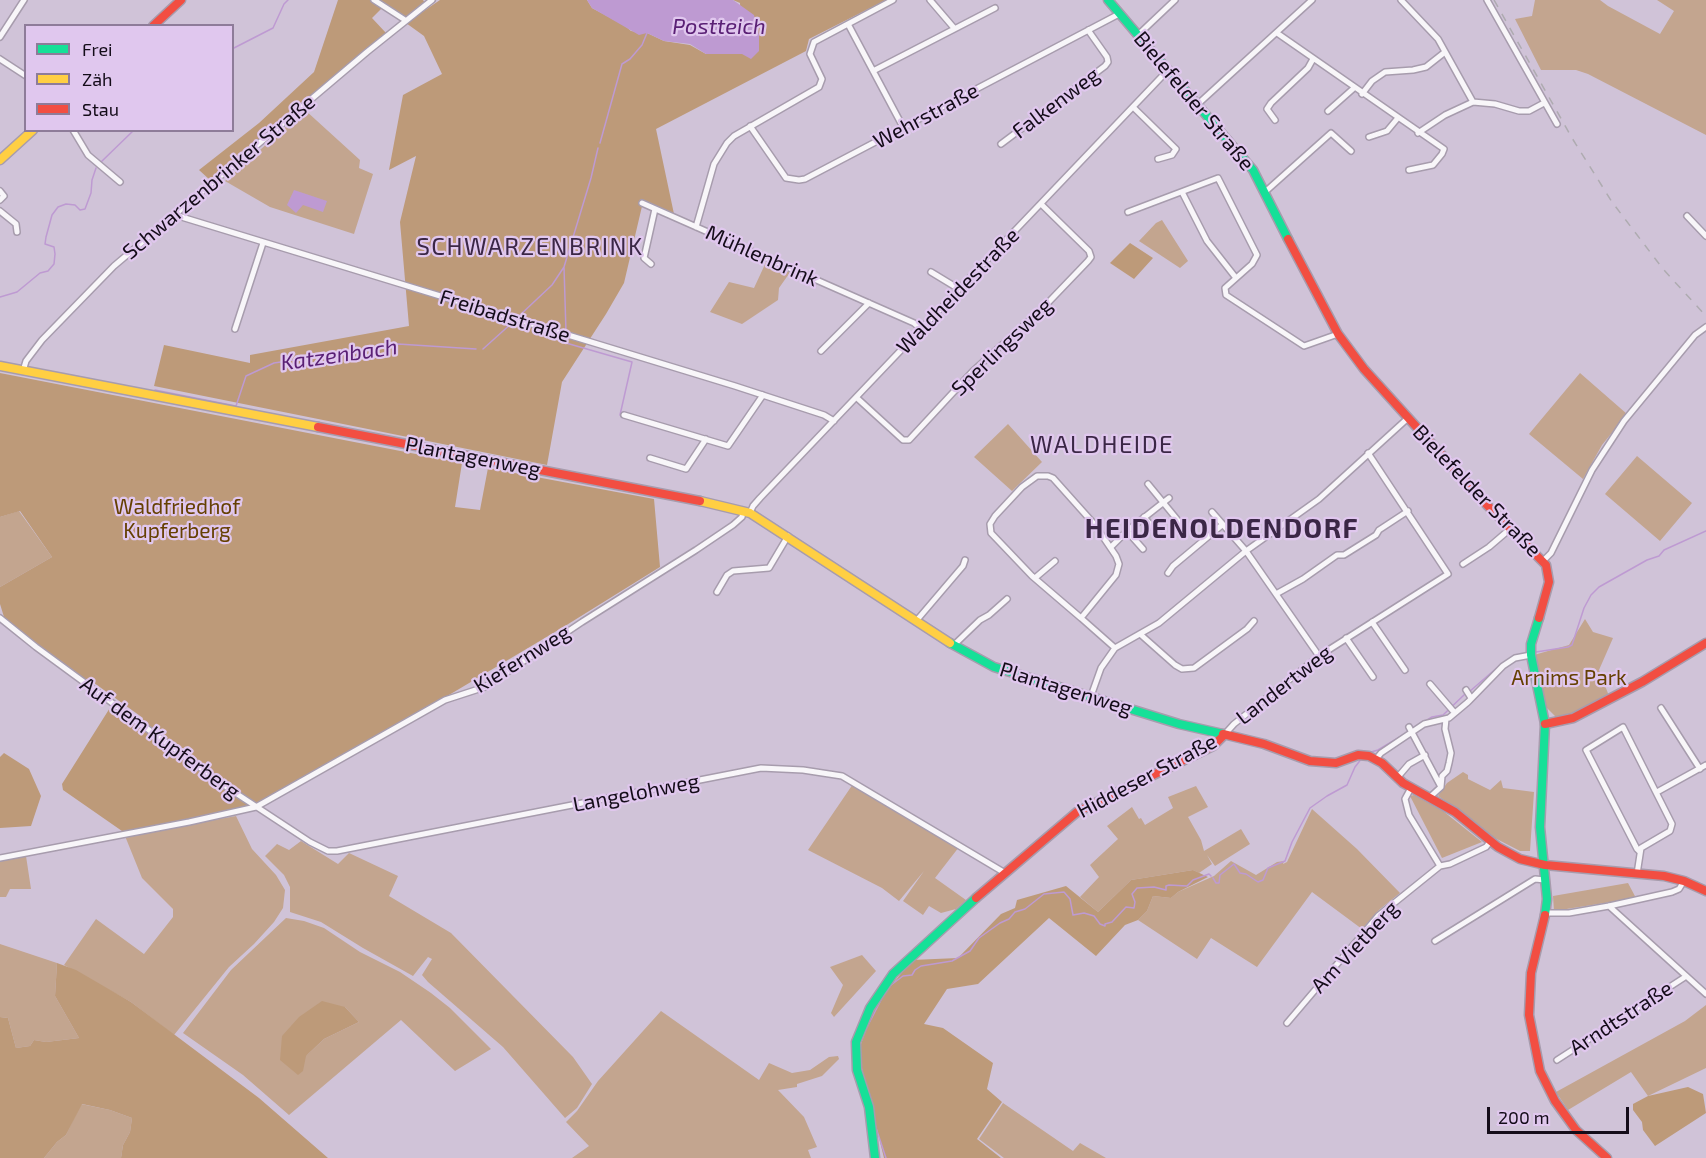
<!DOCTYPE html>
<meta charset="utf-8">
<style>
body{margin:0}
#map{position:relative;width:1706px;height:1158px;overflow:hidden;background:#d0c3d8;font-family:"Exo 2",sans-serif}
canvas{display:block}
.legend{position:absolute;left:24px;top:24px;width:210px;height:108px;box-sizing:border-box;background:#e0c7ee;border:2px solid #8e7c99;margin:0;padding:8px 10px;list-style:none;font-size:18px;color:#140c19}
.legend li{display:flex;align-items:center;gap:12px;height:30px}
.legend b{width:30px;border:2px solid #8e7c99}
.scale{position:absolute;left:1487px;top:1107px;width:142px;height:27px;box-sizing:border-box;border:3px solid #140c19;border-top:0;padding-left:8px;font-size:18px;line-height:21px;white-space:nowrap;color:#140c19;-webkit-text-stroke:4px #e0c7ee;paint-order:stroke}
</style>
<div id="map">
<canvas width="1706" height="1158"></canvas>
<ul class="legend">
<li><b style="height:8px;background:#16e098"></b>Frei</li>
<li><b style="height:8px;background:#ffcf43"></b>Zäh</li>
<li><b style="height:8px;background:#f24e42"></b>Stau</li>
</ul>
<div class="scale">200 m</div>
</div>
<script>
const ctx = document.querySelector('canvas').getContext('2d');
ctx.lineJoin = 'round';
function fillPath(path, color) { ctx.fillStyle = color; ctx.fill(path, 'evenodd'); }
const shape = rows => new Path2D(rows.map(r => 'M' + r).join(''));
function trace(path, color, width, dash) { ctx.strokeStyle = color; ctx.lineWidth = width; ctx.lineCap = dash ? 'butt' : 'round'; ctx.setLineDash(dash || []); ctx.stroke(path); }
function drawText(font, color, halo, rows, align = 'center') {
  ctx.font = font + ' "Exo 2",sans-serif'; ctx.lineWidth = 4.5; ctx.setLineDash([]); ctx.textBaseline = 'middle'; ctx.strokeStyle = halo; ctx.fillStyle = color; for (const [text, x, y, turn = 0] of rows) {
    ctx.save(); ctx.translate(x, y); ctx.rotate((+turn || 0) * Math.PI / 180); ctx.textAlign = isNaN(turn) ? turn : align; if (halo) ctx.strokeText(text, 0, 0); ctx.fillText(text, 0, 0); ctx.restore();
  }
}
fillPath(shape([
 [1535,0,1600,0,1608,6,1660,34,1674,11,1657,0,1706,0,1706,135,1588,74,1576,70,1541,70,1515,19,1532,16],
 [305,110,360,160,359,168,373,174,354,234,270,207,225,181],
 [1162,220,1188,261,1180,268,1139,241,1156,223],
 [767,260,791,271,779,288,778,300,742,324,710,312,729,282,754,288],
 [1580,373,1627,414,1602,445,1583,479,1529,434],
 [1008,424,1042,462,1012,491,974,457],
 [1637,456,1692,503,1660,541,1605,494],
 [19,511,52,557,0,587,0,517],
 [1585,619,1593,632,1613,638,1599,670,1609,696,1571,715,1563,718,1555,716,1545,706,1534,655,1569,645],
 [1463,772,1468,775,1468,779,1490,790,1501,780,1503,788,1534,792,1530,851,1520,851,1489,835,1462,812,1438,796,1447,783],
 [853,784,959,847,935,878,966,900,956,909,941,913,929,906,923,915,903,901,924,871,899,901,882,888,808,850],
 [1196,786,1208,807,1188,817,1201,840,1204,851,1241,829,1250,844,1215,866,1207,855,1212,864,1199,873,1193,870,1131,880,1098,912,1080,897,1099,877,1090,865,1118,839,1107,826,1132,807,1139,819,1141,818,1145,825,1173,808,1168,797],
 [1414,795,1443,811,1482,842,1442,858,1410,796],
 [1312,809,1357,849,1400,893,1380,909,1362,929,1312,892,1257,967,1211,938,1197,959,1138,920,1147,911,1153,896,1171,898,1178,892,1214,876,1231,861,1256,875,1277,862,1284,861,1283,864,1287,862],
 [236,816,252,849,276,875,285,890,283,908,274,922,254,944,229,967,174,1035,131,1002,64,965,96,919,144,954,173,917,173,909,142,878,125,836],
 [301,841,338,864,349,853,398,876,389,896,451,933,573,1057,592,1084,577,1108,565,1118,503,1047,428,982,422,975,432,959,428,957,413,976,363,948,321,922,290,912,290,887,284,875,265,856,277,844,289,850],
 [26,856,31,889,10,889,6,897,0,897,0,861],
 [1628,883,1636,898,1554,911,1553,896],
 [286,918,304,921,324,928,360,952,400,972,431,993,450,1008,491,1049,455,1071,401,1020,289,1115,243,1075,183,1033,231,970],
 [345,1007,359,1022,324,1039,306,1056],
 [0,944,57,963,55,996,79,1038,46,1042,34,1040,30,1046,16,1048,8,1018,0,1017],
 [862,955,876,971,834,1017,831,1013,843,985,830,967],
 [1706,1005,1706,1068,1648,1096,1631,1072,1568,1110,1556,1092,1685,1021],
 [661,1011,759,1080,769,1063,792,1073,810,1070,829,1057,838,1056,839,1059,822,1076,797,1084,797,1087,778,1090,804,1117,817,1147,808,1150,811,1158,572,1158,589,1146,566,1122,577,1111,598,1081],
 [1003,1103,1073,1151,1080,1143,1106,1158,1004,1158,979,1139],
 [81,1104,110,1110,132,1118,130,1132,123,1145,121,1158,44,1158,57,1142,66,1135]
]), '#c3a58f');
fillPath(shape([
 [338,0,423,0,425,3,404,20,382,8,372,18,386,33,210,180,199,170,259,123,314,72],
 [440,0,587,0,592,8,624,25,631,31,647,33,664,41,690,45,706,54,742,54,740,3,733,0,886,0,809,39,806,51,656,129,674,214,643,202,624,283,606,314,562,382,547,465,154,386,164,345,250,363,250,355,409,326,400,222,416,156,389,170,403,95,442,74,424,36,406,23],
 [1130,243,1153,258,1134,279,1110,263],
 [0,373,462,463,455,507,480,510,488,468,654,499,660,567,565,626,343,758,249,807,137,830,122,831,63,790,62,784,113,703,139,725,143,718,90,680,87,681,40,646,4,617,0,604,0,587,52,557,20,511,0,517],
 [4,753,29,769,41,796,31,826,0,828,0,757],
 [1193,870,1208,877,1178,892,1171,898,1153,896,1147,911,1138,920,1125,925,1096,956,1049,918,978,984,947,989,924,1024,943,1028,993,1063,987,1089,1002,1102,977,1139,1001,1158,884,1158,858,1052,875,1006,912,960,958,958,1001,914,1015,908,1017,900,1066,886,1098,912,1131,880],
 [57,963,76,970,131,1002,259,1098,328,1158,121,1158,123,1145,130,1132,132,1118,110,1110,82,1104,66,1135,57,1142,44,1158,0,1158,0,1017,8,1018,16,1048,30,1046,34,1040,46,1042,79,1038,55,996],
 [322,1001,345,1007,359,1022,324,1039,306,1056,303,1071,298,1075,280,1060,282,1036,299,1017],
 [1688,1087,1703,1094,1706,1113,1655,1146,1643,1130,1642,1122,1633,1110,1633,1104,1648,1096]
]), '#bd9a79');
fillPath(shape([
 [587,0,733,0,754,15,759,35,759,51,751,59,742,54,706,54,690,44,664,41,647,33,639,35,592,8],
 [294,190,327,201,323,212,303,205,296,213,287,205]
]), '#be9ad2');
trace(shape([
 [232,49,273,28,284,4,288,0],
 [600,143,622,64,630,59,642,45,647,33],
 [101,162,134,130],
 [564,267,566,332],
 [0,297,17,292,40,273,48,271,54,264,55,254,54,247,45,244,46,237,52,215,58,207,66,204,75,205,80,210,85,209,91,193,92,180,96,168],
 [519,316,552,285,564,267,591,178,598,148],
 [566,337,566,343,632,362,620,415],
 [483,349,513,322],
 [155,390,236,406,246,376,274,363,398,344,476,349],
 [1536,652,1568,647,1572,645,1584,608,1591,595,1599,587,1647,560,1659,556,1664,550,1706,531],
 [1469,692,1499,666],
 [1412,729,1432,717,1443,715,1465,694],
 [1371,752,1378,750,1403,735],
 [1213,878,1216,883,1219,883,1220,875,1234,864,1240,873,1246,874,1258,882,1263,880,1268,868,1285,861,1292,842,1310,808,1327,796,1347,785,1355,767,1362,758],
 [891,985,903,976,912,975,915,970,921,966,952,961,970,951,979,938,1000,923,1009,919,1015,912,1025,909,1044,894,1064,892,1070,899,1073,915,1084,913,1094,916,1100,924,1105,926,1105,924,1112,922,1126,907,1134,908,1135,902,1132,894,1137,888,1154,887,1166,890,1166,886,1169,885,1187,886,1193,880,1209,874,1211,876],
 [865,1031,882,998],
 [875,1125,886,1158]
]), '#be9ad2', 1.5);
const street = shape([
 [374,0,405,20],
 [930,0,954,28],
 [1401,0,1438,39,1473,102],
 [1487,0,1557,124],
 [848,24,903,127],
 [1277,33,1444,149,1442,154,1433,165,1409,170],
 [1138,35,1175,0],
 [0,37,24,0],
 [0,59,26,76],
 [873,71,995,8],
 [1362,94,1372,81,1385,72,1413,70,1426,67,1445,52],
 [1198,104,1312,0],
 [1133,107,1176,149,1172,155,1158,159],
 [1328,111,1354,88],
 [1275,120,1267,109,1271,103,1308,68,1313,59],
 [750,126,786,178,799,180,805,179,1119,14],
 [73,130,88,155,120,182],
 [1418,133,1445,115,1473,102,1495,104,1519,111,1529,111,1544,103],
 [1369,137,1387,131,1397,119],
 [1001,144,1105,66,1108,62,1107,57,1088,30],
 [0,191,4,196,0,200],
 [1182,192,1207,241,1236,278],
 [1265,192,1331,133,1351,151],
 [642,203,914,323,921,329],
 [0,211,16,224,17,232],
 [1128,212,1218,178,1257,255,1252,264,1225,288,1226,295,1304,346,1338,334],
 [175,215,735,386,824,415,834,421],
 [1687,216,1706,236],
 [696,227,714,164,727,143,734,136,819,87,822,79,810,54,814,42,893,0],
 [651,264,644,258,655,209],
 [931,272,959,289],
 [235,329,263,243],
 [821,351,869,303],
 [23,371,26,361,42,340,114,266,367,52,432,0],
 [857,398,903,440,909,440,973,371,1042,309,1088,261,1091,257,1089,251,1041,204],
 [624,415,728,446,763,395],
 [650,458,686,469,706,439],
 [1148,484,1180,523],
 [1212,512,1246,551,1319,656],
 [750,513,753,506,760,498,1169,69],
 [1144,517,1160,536],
 [1127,531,1143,549],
 [1111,547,1127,531,1169,498],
 [1543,561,1551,553,1592,470,1624,421,1695,335,1706,327],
 [1463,564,1489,547,1510,529],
 [1168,573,1173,566,1222,525],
 [1035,578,1055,561],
 [717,592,727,575,733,571,769,568,788,536],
 [1276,594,1303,579,1337,555,1344,555,1376,535,1379,530,1408,511],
 [0,618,36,647,228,788,310,842,328,851,337,851,761,768,803,770,842,776,1005,873],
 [1081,618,1032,576,991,533,990,524,995,516,1022,487,1037,476,1048,476,1053,478,1095,525,1116,556,1119,564,1116,575,1081,618,1115,648],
 [917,620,963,566,965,560],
 [1372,622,1405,670],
 [1140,634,1175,665,1182,669,1194,668,1247,629,1254,621],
 [1346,638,1373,677],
 [954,645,980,620,989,615,1007,599],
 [1430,684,1454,712],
 [1466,690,1471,698],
 [1091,696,1101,668,1115,648,1159,623,1246,551,1319,499,1408,418],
 [1661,708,1700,769],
 [1409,727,1440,785],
 [1224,735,1234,724,1319,656,1448,574,1368,453],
 [1376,759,1381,753,1424,724,1449,718,1468,702,1503,666,1515,658,1531,655],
 [1397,778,1409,764,1425,755],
 [1411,788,1405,799,1409,815,1440,866],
 [1657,792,1706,765],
 [1429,798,1441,787,1442,776,1447,771,1449,763,1451,753,1445,729,1446,719],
 [0,858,189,822,256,807,445,700,485,687,582,622,696,550,733,525,742,517,743,511],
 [1637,874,1641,848,1670,831,1672,824,1623,727,1586,750,1637,849,1639,851],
 [1609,906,1706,994],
 [1546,913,1569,913,1609,906,1672,892,1679,889,1684,881],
 [1435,941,1535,879,1545,880],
 [1287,1023,1378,916,1440,866,1450,864,1486,847,1490,842],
 [1557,1060,1685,977]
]);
const fast = shape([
 [1108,0,1253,170,1288,239],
 [1539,618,1531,644,1531,655,1545,724,1540,827,1547,899,1545,915],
 [950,643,994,667,1179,724,1223,734],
 [875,1158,869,1107,857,1070,856,1042,870,1008,893,974,976,898]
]);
const slow = shape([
 [0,160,33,130],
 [0,366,318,427],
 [700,501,750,513,950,643]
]);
const jam = shape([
 [153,26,181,0],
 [1288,239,1338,334,1364,369,1488,506,1546,565,1549,582,1539,618],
 [318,427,700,501],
 [1545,724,1573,718,1642,682,1706,643],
 [1223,734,1264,744,1310,761,1336,763,1358,755,1369,756,1382,763,1403,783,1455,812,1498,847,1520,859,1545,865,1664,876,1684,881,1706,891],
 [976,898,1077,812,1213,746,1224,735],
 [1545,915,1531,973,1529,1015,1540,1071,1555,1101,1576,1130,1607,1158]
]);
trace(street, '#a79cad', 8);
trace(fast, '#a79cad', 11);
trace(slow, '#a79cad', 11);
trace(jam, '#a79cad', 11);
trace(street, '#f8f6f9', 5);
trace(fast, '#16e098', 8);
trace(slow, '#ffcf43', 8);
trace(jam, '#f24e42', 8);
trace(shape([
 [1494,0,1572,138,1612,202,1663,269,1706,316]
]), '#aeabb0', 1.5, [8, 8]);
drawText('21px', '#140c19', '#e0c7ee', [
 ["Bielefelder Straße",1194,101,50],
 ["Falkenweg",1056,103,-37],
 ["Wehrstraße",926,116,-28],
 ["Schwarzenbrinker Straße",219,177,-40],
 ["Mühlenbrink",762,256,24],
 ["Waldheidestraße",958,291,-46],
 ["Freibadstraße",505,316,17],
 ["Sperlingsweg",1002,347,-44],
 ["Plantagenweg",473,457,11],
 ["Bielefelder Straße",1477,491,46],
 ["Kiefernweg",522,659,-32],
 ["Landertweg",1284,685,-38],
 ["Plantagenweg",1066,689,17],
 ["Auf dem Kupferberg",160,738,36],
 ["Hiddeser Straße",1147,776,-28],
 ["Langelohweg",636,793,-11],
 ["Am Vietberg",1355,947,-47],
 ["Arndtstraße",1621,1018,-33]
]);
drawText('21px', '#654002', '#e0c7ee', [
 ["Waldfriedhof",177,507],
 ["Kupferberg",177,531],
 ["Arnims Park",1569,678]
]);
drawText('italic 22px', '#5a2075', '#e0c7ee', [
 ["Postteich",719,27],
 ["Katzenbach",339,355,-8]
]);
ctx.letterSpacing = '1.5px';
drawText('24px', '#3b2746', '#e0c7ee', [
 ["SCHWARZENBRINK",530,247],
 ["WALDHEIDE",1102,445]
]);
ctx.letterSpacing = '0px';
ctx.letterSpacing = '1.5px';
drawText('bold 27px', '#3b2746', '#e0c7ee', [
 ["HEIDENOLDENDORF",1222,529]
]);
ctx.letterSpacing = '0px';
</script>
